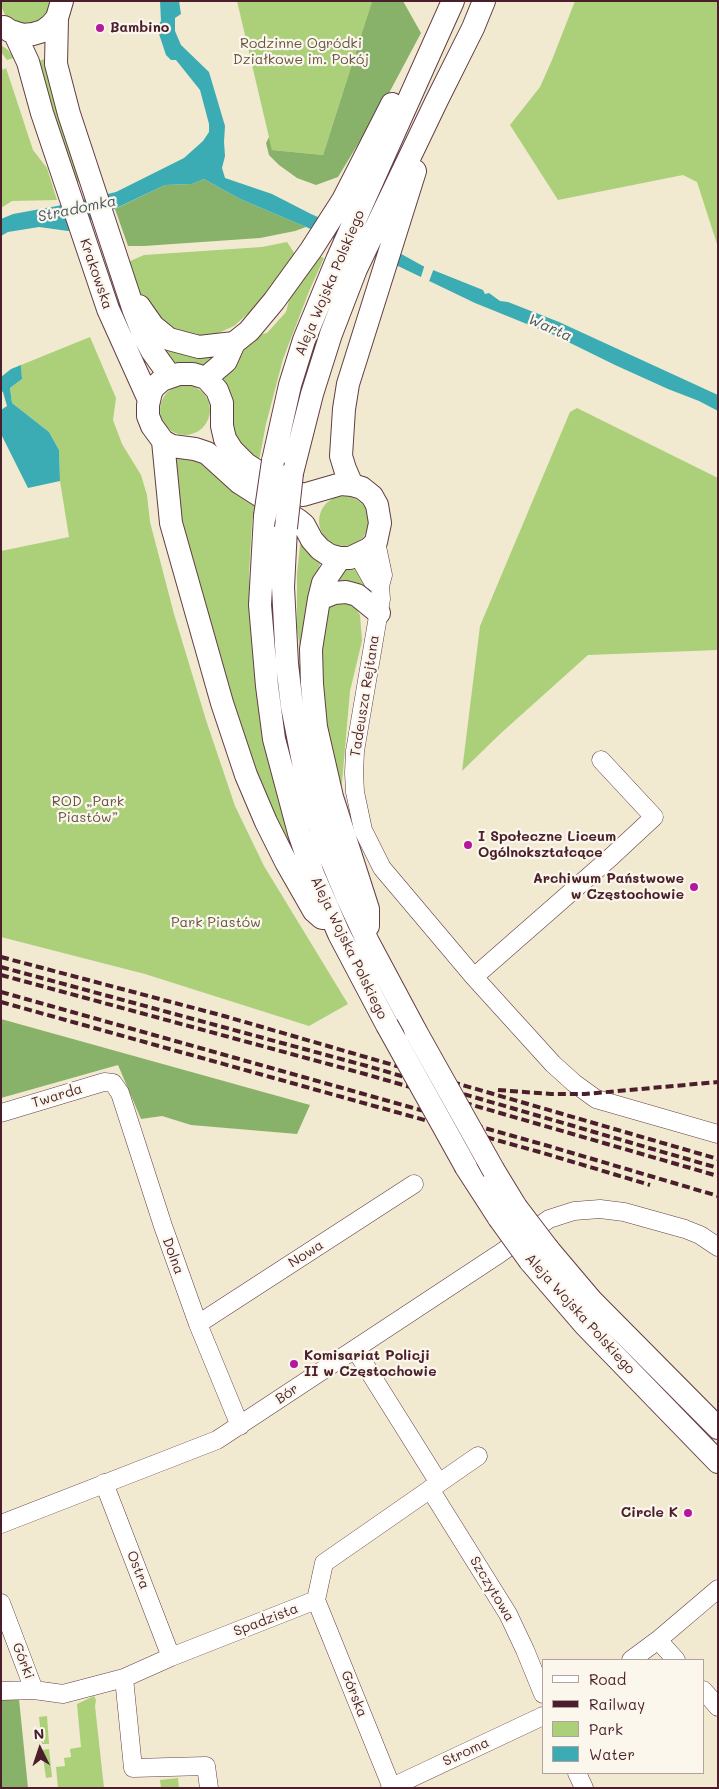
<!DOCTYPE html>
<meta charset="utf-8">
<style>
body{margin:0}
#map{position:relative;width:719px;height:1789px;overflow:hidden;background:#f2e9d1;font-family:Mali,sans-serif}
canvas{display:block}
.frame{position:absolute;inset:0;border:2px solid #4a1f2b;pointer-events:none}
.legend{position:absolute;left:542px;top:1659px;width:162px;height:115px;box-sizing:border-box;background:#fbf7ec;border:1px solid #b4a19f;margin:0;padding:6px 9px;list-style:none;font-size:15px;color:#4a1f2b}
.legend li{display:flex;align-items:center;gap:10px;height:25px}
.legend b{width:25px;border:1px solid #b4a19f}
.north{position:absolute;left:15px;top:1724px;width:50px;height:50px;-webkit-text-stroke:4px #fbf7ec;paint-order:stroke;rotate:356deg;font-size:14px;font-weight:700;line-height:20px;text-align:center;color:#4a1f2b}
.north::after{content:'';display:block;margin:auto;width:18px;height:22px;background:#4a1f2b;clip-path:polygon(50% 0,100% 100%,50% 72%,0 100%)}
</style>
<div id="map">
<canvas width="719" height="1789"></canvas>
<div class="frame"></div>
<ul class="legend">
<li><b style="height:6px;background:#fff"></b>Road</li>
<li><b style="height:6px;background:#4a1f2b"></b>Railway</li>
<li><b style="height:14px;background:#abd079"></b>Park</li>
<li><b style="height:14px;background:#3bacb3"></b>Water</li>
</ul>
<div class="north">N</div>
</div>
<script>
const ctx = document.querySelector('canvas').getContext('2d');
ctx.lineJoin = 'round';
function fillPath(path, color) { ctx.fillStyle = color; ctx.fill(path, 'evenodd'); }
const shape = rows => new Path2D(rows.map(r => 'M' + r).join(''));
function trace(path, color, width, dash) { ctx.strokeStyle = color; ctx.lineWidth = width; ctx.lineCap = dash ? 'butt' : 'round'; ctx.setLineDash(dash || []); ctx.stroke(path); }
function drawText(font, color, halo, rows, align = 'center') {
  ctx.font = font + ' Mali,sans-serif'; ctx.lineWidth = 4.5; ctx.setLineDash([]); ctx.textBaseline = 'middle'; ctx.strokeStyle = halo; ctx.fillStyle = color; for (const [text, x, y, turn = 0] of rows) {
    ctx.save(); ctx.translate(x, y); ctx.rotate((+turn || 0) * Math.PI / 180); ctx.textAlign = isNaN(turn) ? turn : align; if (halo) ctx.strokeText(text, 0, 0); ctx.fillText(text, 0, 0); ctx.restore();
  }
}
fillPath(shape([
 [2,1,53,1,52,9,38,23,14,24,5,15,1,6],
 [237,1,372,1,323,155,272,150],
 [575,1,718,1,718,247,697,182,683,175,558,200,510,125,540,87,552,60],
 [1,45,8,50,14,58,7,60,1,52],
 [45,59,83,180,75,183,34,62],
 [1,65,3,70,6,68,33,150,47,168,57,200,12,201,1,208],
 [287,242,295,254,254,308,234,326,214,335,196,337,177,334,143,300,135,284,128,262,144,255,262,247],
 [319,256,324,258,310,289,283,359,266,424,258,466,235,443,217,380,258,335,267,333,286,312,291,293],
 [90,337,116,398,113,420,122,444,141,475,147,495,150,522,174,614,206,720,235,806,264,866,348,1004,309,1026,145,974,1,937,1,551,69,537,60,481,59,450,49,432,12,403,10,388,22,379,21,365],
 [162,344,230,346,210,365,188,368,165,360],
 '160 410a25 25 0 1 1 50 0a25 25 0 1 1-50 0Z',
 [577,408,718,478,718,650,588,655,500,734,462,771,480,626,570,412],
 [174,453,198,456,255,503,252,522,249,574,250,623,255,681,265,748,311,891,260,787,236,719,184,528,176,489,178,476],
 '319 521a25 25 0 1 1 50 0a25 25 0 1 1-50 0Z',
 [301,538,321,560,314,585,303,669,297,629,297,573],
 [352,567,359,570,368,584,370,598,329,583,337,570],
 [352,602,360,615,362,641,350,691,341,794,321,713,321,625,331,603],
 [94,1696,96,1700,95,1706,104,1788,58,1788,56,1767,65,1766,64,1758,71,1757,70,1749,81,1747,77,1704],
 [47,1716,49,1744,42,1744,39,1717],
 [49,1749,52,1777,46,1778,42,1750],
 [178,1778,179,1788,161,1788,160,1780]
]), '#abd079');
fillPath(shape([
 [372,1,403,1,421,33,389,93,338,177,316,185,297,178,279,165,269,155,266,143,269,137,272,150,323,155],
 [204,179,240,199,306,227,295,231,260,238,144,246,128,246,115,209,165,185,192,184],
 [1,1019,310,1105,297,1134,191,1125,162,1116,141,1119,118,1065,1,1098],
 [19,1699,28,1788,1,1788,1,1700]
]), '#88b269');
fillPath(shape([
 [160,1,179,1,181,14,175,18,175,31,181,45,209,72,225,126,224,142,225,156,222,168,225,178,272,194,311,214,394,250,423,266,483,290,485,294,489,293,500,301,508,302,559,322,718,395,718,411,699,401,668,389,615,365,554,335,475,303,398,266,240,199,204,179,192,184,165,185,68,231,39,227,8,232,1,236,1,219,13,214,57,206,116,192,184,158,203,141,209,132,209,124,200,90,176,60,171,60,166,55,159,34,159,24,161,21],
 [21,365,22,379,10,388,12,403,49,432,59,450,60,481,28,488,2,436,1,410,7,406,3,392,1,391,1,377,11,369]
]), '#3bacb3');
fillPath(shape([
 [425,264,434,268,428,284,420,280]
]), '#f2e9d1');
const minor = shape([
 [376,542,383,575,380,586,381,599,355,751,354,773,355,792,363,830,382,868,474,977,553,1064,574,1083,596,1099,718,1134],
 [358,555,372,580,380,586],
 [474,977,611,857,654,817,601,760],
 [1,1113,104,1082,113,1083,120,1093,163,1226,198,1324,240,1426],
 [198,1324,414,1184],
 [355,1349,439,1483],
 [104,1483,171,1657],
 [430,1489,508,1614,525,1650,543,1694],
 [1,1524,217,1440,499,1254,549,1219,574,1211,600,1209,624,1212,685,1229,700,1235,718,1247],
 [316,1600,392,1788],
 [1,1603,34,1690],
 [658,1640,676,1660],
 [631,1660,658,1640,718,1589],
 [124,1678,133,1768,206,1766,209,1788],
 [703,1690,718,1707],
 [1,1691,34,1690,63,1694,124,1678,171,1657,316,1600,324,1563,478,1456],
 [577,1773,584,1788],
 [390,1788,543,1716]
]);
const major = shape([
 [57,18,56,64,69,114,134,311,144,336,152,351,170,376],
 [4,27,10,31,23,35,33,34,43,31,51,25,57,18,62,1],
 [14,32,28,62,42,113,108,309,149,400],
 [139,306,153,326,169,339,199,347,234,343],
 [179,374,193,374,206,378,217,390,222,403,222,426,225,439,232,450,246,464,274,482,303,495,341,484,352,485,362,488,372,496,377,505,380,523,376,542,369,549,350,558,340,558,329,555,320,549,312,540,304,525,298,520,240,483,207,453,195,449,172,446,163,441,152,426,148,416,148,405,151,392,154,387,162,380,179,374],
 [206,378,226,361,234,343,249,331,274,301,311,250,343,200,392,104],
 [163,441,171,523,222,703,246,775,266,822,286,862,314,911,322,918],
 [273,461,290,385,304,340,337,260,453,1],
 [292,473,312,394,331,334,356,269,437,100,473,28,484,1],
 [352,485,345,469,341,456,344,409,348,384,415,171],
 [265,516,260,605,267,686,274,739,299,833,313,874,339,934,387,1025],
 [286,528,283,587,287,664,292,706,308,787,327,849,347,897,368,942,415,1030],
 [340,558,323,583,319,599,311,649,312,684,316,727,332,797,368,909,368,926],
 [319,599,334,593,346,592,357,595,379,613],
 [466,1167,499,1218],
 [494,1171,516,1207],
 [548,1249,592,1301,718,1428],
 [530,1261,585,1325,718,1462]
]);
trace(minor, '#633d44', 19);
trace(major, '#633d44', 24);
trace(minor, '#fff', 18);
trace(major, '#fff', 22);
trace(shape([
 [1,957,224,1016,718,1159],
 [1,967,367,1066,718,1168],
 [1,975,365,1074,718,1176],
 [1,992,545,1145,718,1196],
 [1,1002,543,1153,650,1185],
 [498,1090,551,1094,585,1094,718,1082]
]), '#4a1f2b', 4, [8, 4]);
const majorBridge = shape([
 [265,516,273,461],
 [286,528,292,473],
 [387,1025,466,1167],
 [415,1030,494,1171],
 [516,1207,548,1249],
 [499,1218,530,1261]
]);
trace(majorBridge, '#633d44', 24, []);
trace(majorBridge, '#fff', 22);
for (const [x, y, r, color] of [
 [100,28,5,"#b5179e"],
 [468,845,5,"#b5179e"],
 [694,887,5,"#b5179e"],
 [294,1364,5,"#b5179e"],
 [688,1513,5,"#b5179e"]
]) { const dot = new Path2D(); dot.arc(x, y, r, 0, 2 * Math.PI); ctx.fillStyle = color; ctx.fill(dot); trace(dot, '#fbf7ec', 2); }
drawText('bold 14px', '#4a1f2b', '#fbf7ec', [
 ["Bambino",110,28],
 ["I Społeczne Liceum",478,837],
 ["Ogólnokształcące",478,853],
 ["Archiwum Państwowe",684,879,"right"],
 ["w Częstochowie",684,895,"right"],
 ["Komisariat Policji",304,1356],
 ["II w Częstochowie",304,1372],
 ["Circle K",678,1513,"right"]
], 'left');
drawText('14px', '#675442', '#fbf7ec', [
 ["Rodzinne Ogródki",301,44],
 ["Działkowe im. Pokój",301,60],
 ["ROD „Park",88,802],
 ["Piastów”",88,818],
 ["Park Piastów",216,923]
]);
drawText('14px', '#4a1f2b', '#fbf7ec', [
 ["Krakowska",96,274,71],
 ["Aleja Wojska Polskiego",330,283,-67],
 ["Tadeusza Rejtana",365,696,-81],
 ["Aleja Wojska Polskiego",349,948,64],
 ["Twarda",57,1096,-17],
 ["Nowa",306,1254,-33],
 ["Dolna",173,1256,70],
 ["Aleja Wojska Polskiego",580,1314,48],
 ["Bór",287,1394,-34],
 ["Ostra",138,1570,69],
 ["Szczytowa",492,1589,59],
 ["Spadzista",266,1620,-21],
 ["Górki",23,1661,69],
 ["Górska",354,1694,68],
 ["Stroma",466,1752,-25]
]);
drawText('italic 15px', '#445761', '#fbf7ec', [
 ["Stradomka",77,209,-12],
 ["Warta",550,328,24]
]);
</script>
